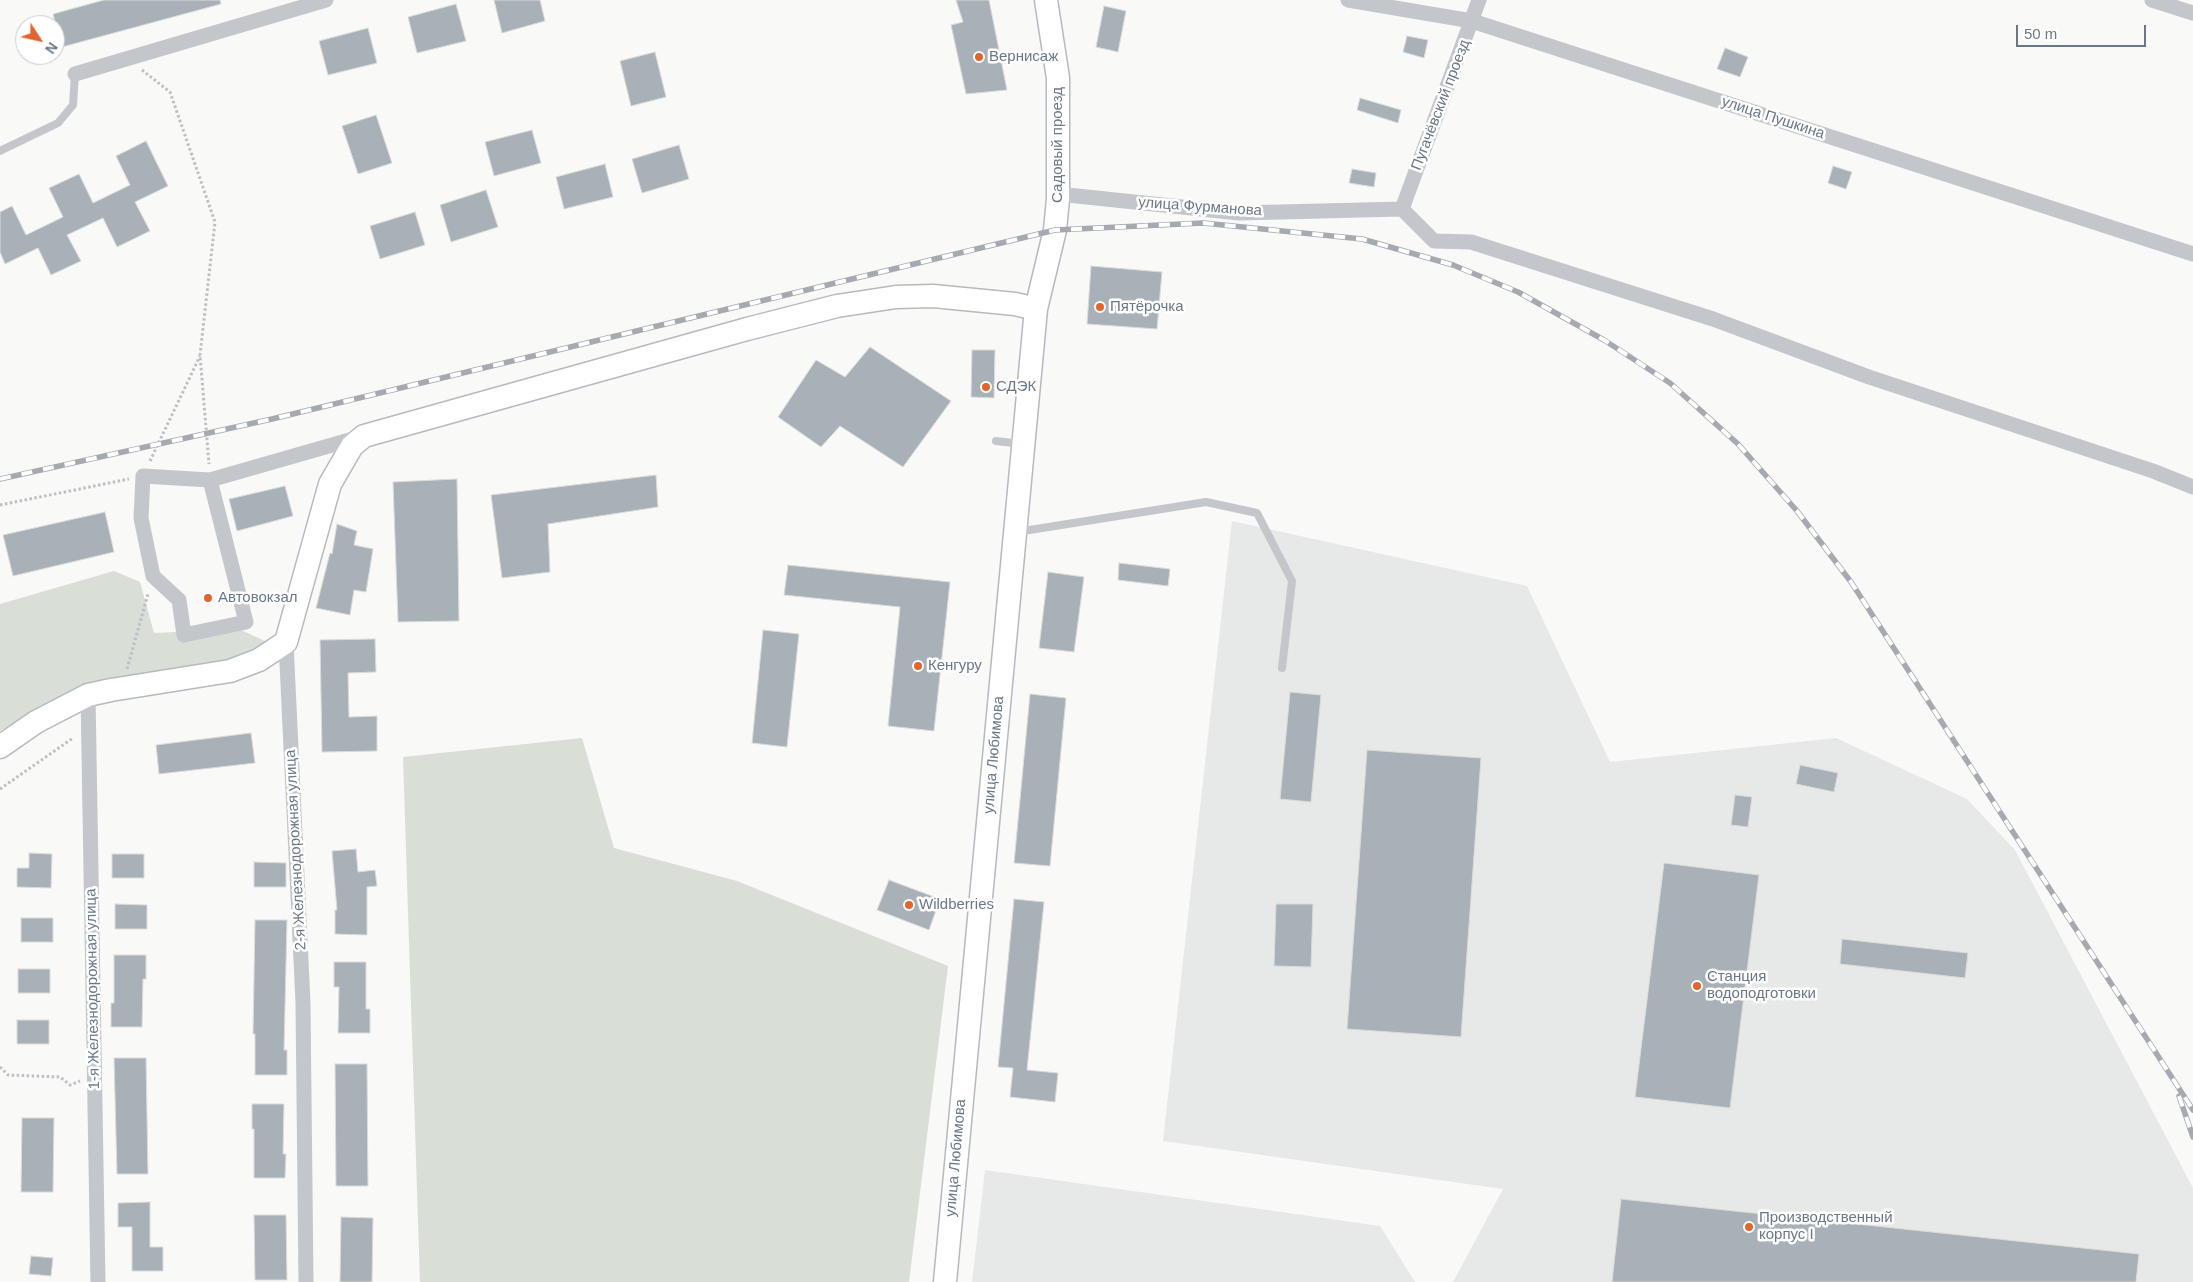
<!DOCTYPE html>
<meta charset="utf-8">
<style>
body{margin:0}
#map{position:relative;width:2193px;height:1282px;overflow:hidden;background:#f9f9f7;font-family:Arial,sans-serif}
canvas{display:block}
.north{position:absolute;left:15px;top:15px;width:50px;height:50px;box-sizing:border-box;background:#fff;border:1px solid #c3c9cf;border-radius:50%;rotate:125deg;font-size:14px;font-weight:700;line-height:20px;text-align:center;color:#697888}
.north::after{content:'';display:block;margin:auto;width:18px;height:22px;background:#e2652e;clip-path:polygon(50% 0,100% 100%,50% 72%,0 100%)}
.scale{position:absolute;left:2016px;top:25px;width:130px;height:22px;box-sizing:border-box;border:2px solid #697888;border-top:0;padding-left:6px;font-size:15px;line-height:18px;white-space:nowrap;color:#697888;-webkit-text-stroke:4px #fff;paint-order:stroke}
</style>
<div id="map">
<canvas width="2193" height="1282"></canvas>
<div class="north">N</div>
<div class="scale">50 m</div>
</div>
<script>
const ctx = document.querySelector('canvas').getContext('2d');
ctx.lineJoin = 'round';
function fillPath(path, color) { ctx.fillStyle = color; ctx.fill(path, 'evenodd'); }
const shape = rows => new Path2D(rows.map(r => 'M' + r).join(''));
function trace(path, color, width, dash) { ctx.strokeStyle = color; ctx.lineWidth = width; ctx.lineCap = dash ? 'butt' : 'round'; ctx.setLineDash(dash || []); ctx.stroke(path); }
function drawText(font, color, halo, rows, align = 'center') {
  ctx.font = font + ' Arial,sans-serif'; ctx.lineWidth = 5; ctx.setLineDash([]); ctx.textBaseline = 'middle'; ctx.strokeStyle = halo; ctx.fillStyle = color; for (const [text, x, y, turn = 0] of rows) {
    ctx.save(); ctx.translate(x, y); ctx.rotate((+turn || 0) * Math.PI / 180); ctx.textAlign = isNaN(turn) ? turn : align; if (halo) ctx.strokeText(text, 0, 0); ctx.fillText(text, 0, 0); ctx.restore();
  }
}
fillPath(shape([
 [1232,521,1527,586,1610,762,1836,738,1967,799,2015,850,2193,1188,2193,1282,1453,1282,1503,1189,1163,1141],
 [985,1170,1380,1226,1415,1282,972,1282]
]), '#e7e8e8');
fillPath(shape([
 [114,571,140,582,154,633,239,629,269,643,204,668,86,684,0,731,0,604],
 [582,738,614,848,737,881,948,966,909,1282,420,1282,403,757]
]), '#d9ded6');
const building = shape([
 [104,0,220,0,221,4,62,47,53,14,104,0],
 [494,0,540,0,545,21,502,33,494,0],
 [956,0,989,0,1007,90,966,94,951,25,963,22,956,0],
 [456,4,466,41,417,53,408,17,456,4],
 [1104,6,1126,11,1118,52,1096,47,1104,6],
 [368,28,377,63,328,75,319,41,368,28],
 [1407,36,1428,40,1424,58,1403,52,1407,36],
 [1725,48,1748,57,1740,77,1717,69,1725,48],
 [655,52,666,97,631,106,620,61,655,52],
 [1360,98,1401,110,1398,123,1357,110,1360,98],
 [376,115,392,163,358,174,342,126,376,115],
 [532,130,541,163,494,176,485,142,532,130],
 [146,141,168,186,135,202,150,231,117,247,103,218,67,235,81,261,51,275,38,248,5,264,0,252,0,212,12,206,26,235,63,217,49,188,79,174,93,203,130,185,116,156,146,141],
 [679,145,689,179,642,193,632,159,679,145],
 [605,164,613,197,564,209,556,177,605,164],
 [1833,166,1852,172,1846,189,1828,183,1833,166],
 [1352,169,1376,173,1374,187,1349,183,1352,169],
 [486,190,498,227,451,242,440,205,486,190],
 [415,212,425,245,380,259,370,226,415,212],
 [1091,266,1162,272,1157,329,1087,324,1091,266],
 [870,347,951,401,903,467,840,426,821,447,778,417,816,360,845,377,870,347],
 [972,350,995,350,994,398,971,397,972,350],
 [656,475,658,507,548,524,550,572,502,578,491,495,656,475],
 [457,479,459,621,398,622,393,482,457,479],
 [285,486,293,516,237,531,229,499,285,486],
 [105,512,114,552,13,576,3,535,105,512],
 [337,524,357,531,354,545,373,549,366,592,354,590,350,615,316,608,330,553,332,554,337,524],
 [1119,563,1170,569,1168,586,1118,580,1119,563],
 [788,565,950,582,934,731,888,726,900,607,784,595,788,565],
 [1048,572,1084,577,1074,652,1039,648,1048,572],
 [763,630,799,634,787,747,752,743,763,630],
 [375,639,376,672,348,673,349,717,377,716,377,751,322,752,320,640,375,639],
 [1290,692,1321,695,1311,802,1280,799,1290,692],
 [1030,694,1066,698,1050,866,1014,863,1030,694],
 [251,733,255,763,159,774,156,745,251,733],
 [1367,750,1481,758,1461,1037,1347,1029,1367,750],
 [1800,765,1838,773,1834,792,1796,784,1800,765],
 [1735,795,1752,797,1748,827,1731,825,1735,795],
 [356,849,358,872,375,870,377,886,367,887,367,935,335,934,335,910,337,910,332,851,356,849],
 [29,853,52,854,51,888,17,887,17,868,29,868,29,853],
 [112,854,144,854,144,878,112,878,112,854],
 [254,862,286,863,286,887,254,887,254,862],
 [1664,863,1759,875,1730,1108,1635,1097,1664,863],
 [889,880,940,899,929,930,877,910,889,880],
 [1014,899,1044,902,1027,1070,1058,1073,1055,1102,1010,1097,1013,1068,998,1067,1014,899],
 [115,904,147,905,147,929,115,929,115,904],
 [1276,904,1313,904,1311,967,1274,966,1276,904],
 [21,918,53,918,53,942,21,942,21,918],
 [255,920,287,920,284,1050,287,1050,287,1075,255,1075,255,1034,253,1034,255,920],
 [1842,939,1968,953,1965,978,1840,964,1842,939],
 [114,955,146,955,146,979,143,979,142,1027,111,1027,111,1003,114,1003,114,955],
 [334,962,366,962,366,1009,370,1009,370,1033,338,1033,339,987,334,987,334,962],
 [18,969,50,969,50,993,18,993,18,969],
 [17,1020,49,1020,49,1044,17,1044,17,1020],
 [114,1058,146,1058,148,1174,117,1174,114,1058],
 [335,1064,367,1064,368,1186,336,1186,335,1064],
 [252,1104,284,1104,283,1154,286,1154,285,1178,254,1178,254,1129,252,1129,252,1104],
 [22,1118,54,1118,53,1192,21,1192,22,1118],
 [1621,1199,2139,1254,2136,1282,1612,1282,1621,1199],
 [150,1202,150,1247,163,1247,163,1271,132,1271,132,1227,118,1227,118,1203,150,1202],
 [254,1215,286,1215,287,1280,255,1280,254,1215],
 [341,1217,373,1218,372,1282,340,1282,341,1217],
 [31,1256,53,1258,51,1276,29,1274,31,1256]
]);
fillPath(building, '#a9b1b8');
trace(building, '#dbdbd9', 1);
const secondary = shape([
 [0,747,36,722,88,695,111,690,230,671,259,660,286,642,330,484,352,446,364,436,747,329,837,306,896,297,933,296,1015,304,1036,309],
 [945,1282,1036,309,1055,230,1058,199,1058,78,1046,0]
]);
trace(secondary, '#b5babf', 25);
trace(shape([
 [142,70,170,92,215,222,200,355,209,464],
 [150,461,200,356],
 [0,505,129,479],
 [127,669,148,594],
 [0,789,73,738],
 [0,1067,8,1075,60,1077,70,1085,80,1081]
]), '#bdbfc2', 3, [2.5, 2.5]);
trace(shape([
 [0,151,58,123,73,105,75,74],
 [996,441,1022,444],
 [1017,532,1206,502,1257,513,1292,581,1282,668]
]), '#c3c6cb', 8);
trace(shape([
 [1348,0,1472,21,2193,254],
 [2152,0,2193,13],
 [75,74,326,0],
 [1058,194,1239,213,1402,209],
 [1402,209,1434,241,1471,242,1713,319,1869,377,2153,471,2193,487],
 [1402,209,1479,0],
 [210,480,246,622,184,635,179,600,153,576,141,518,143,476,210,480,360,437],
 [286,642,303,1003,306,1282],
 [88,695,98,1282]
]), '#c3c6cb', 15);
trace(secondary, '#fff', 22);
const rail = shape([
 [0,479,272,419,1055,230,1203,223,1362,239,1453,265,1518,292,1604,340,1670,383,1738,444,1797,511,1851,582,2193,1110],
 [2179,1096,2193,1137]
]);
trace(rail, '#a4aab0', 5.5);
trace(rail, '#fff', 4, [11]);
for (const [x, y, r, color] of [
 [979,57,5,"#e2652e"],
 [1100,307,5,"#e2652e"],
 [986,387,5,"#e2652e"],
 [208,598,5,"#e2652e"],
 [918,666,5,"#e2652e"],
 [909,905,5,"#e2652e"],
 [1697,986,5,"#e2652e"],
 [1749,1227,5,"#e2652e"]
]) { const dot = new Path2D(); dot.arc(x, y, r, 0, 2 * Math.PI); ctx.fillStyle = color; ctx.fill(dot); trace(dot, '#fff', 2); }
drawText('15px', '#697888', '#fff', [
 ["Вернисаж",989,57],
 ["Пятёрочка",1110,307],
 ["СДЭК",996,387],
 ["Автовокзал",218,598],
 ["Кенгуру",928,666],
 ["Wildberries",919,905],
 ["Станция",1707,977],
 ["водоподготовки",1707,994],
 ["Производственный",1759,1218],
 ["корпус I",1759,1235]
], 'left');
drawText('15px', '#697888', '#fff', [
 ["Пугачёвский проезд",1441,105,-69],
 ["улица Пушкина",1773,118,18],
 ["Садовый проезд",1058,145,-90],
 ["улица Фурманова",1200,207,4],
 ["улица Любимова",994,755,-85],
 ["2-я Железнодорожная улица",296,850,-93],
 ["1-я Железнодорожная улица",93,989,-91],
 ["улица Любимова",956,1158,-85]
]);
</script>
